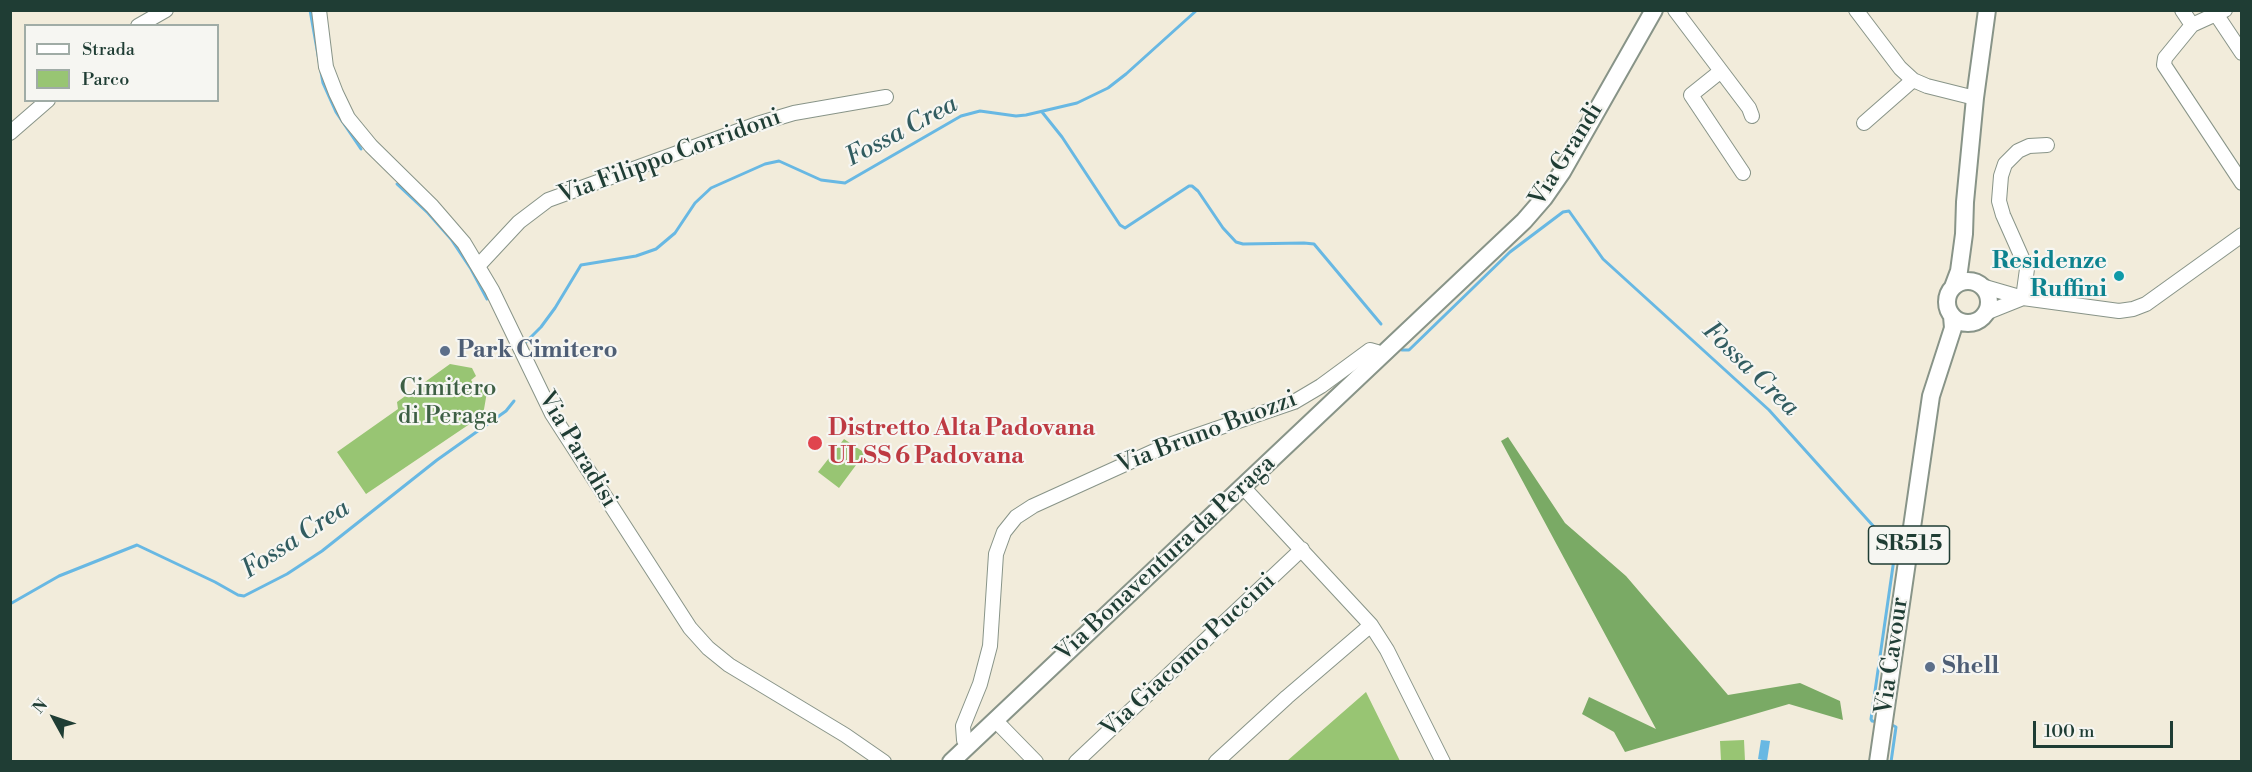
<!DOCTYPE html>
<style>
body{margin:0}
#map{position:relative;width:2252px;height:772px;overflow:hidden;background:#f2ecdb;font-family:"Libre Bodoni",serif}
canvas{display:block}
.frame{position:absolute;inset:0;border:12px solid #1f3d34;pointer-events:none}
.legend{position:absolute;left:24px;top:24px;width:195px;height:78px;box-sizing:border-box;background:#f6f6f2;border:2px solid #a0aca6;margin:0;padding:8px 10px;list-style:none;font-size:18px;color:#1f3d34}
.legend li{display:flex;align-items:center;gap:12px;height:30px}
.legend b{width:30px;border:2px solid #a0aca6}
.north{position:absolute;left:24px;top:688px;width:60px;height:60px;-webkit-text-stroke:4px #f6f6f2;paint-order:stroke;rotate:310deg;font-size:16px;font-weight:700;line-height:24px;text-align:center;color:#1f3d34}
.north::after{content:'';display:block;margin:auto;width:21px;height:27px;background:#1f3d34;clip-path:polygon(50% 0,100% 100%,50% 72%,0 100%)}
.scale{position:absolute;left:2033px;top:721px;width:140px;height:27px;box-sizing:border-box;border:3px solid #1f3d34;border-top:0;padding-left:8px;font-size:18px;line-height:21px;white-space:nowrap;color:#1f3d34;-webkit-text-stroke:4px #f6f6f2;paint-order:stroke}
</style>
<div id="map">
<canvas width="2252" height="772"></canvas>
<div class="frame"></div>
<ul class="legend">
<li><b style="height:8px;background:#fff"></b>Strada</li>
<li><b style="height:16px;background:#98c573"></b>Parco</li>
</ul>
<div class="north">N</div>
<div class="scale">100 m</div>
</div>
<script>
const ctx = document.querySelector('canvas').getContext('2d');
ctx.lineJoin = 'round';
function fillPath(path, color) { ctx.fillStyle = color; ctx.fill(path, 'evenodd'); }
const shape = rows => new Path2D(rows.map(r => 'M' + r).join(''));
function trace(path, color, width, dash) { ctx.strokeStyle = color; ctx.lineWidth = width; ctx.lineCap = dash ? 'butt' : 'round'; ctx.setLineDash(dash || []); ctx.stroke(path); }
function drawText(font, color, halo, rows, align = 'center') {
  ctx.font = font + ' "Libre Bodoni",serif'; ctx.lineWidth = 4.5; ctx.setLineDash([]); ctx.textBaseline = 'middle'; ctx.strokeStyle = halo; ctx.fillStyle = color; for (const [text, x, y, turn = 0] of rows) {
    ctx.save(); ctx.translate(x, y); ctx.rotate((+turn || 0) * Math.PI / 180); ctx.textAlign = isNaN(turn) ? turn : align; if (halo) ctx.strokeText(text, 0, 0); ctx.fillText(text, 0, 0); ctx.restore();
  }
}
fillPath(shape([
 [450,364,472,368,476,376,471,380,477,389,483,385,487,392,483,415,366,494,337,452,398,409,397,402],
 [844,439,865,453,839,488,818,472],
 [1366,692,1400,761,1287,761,1303,747],
 [1744,740,1745,761,1721,761,1720,741]
]), '#98c573');
fillPath(shape([
 [1508,437,1565,523,1626,576,1728,695,1800,683,1840,701,1843,720,1789,704,1625,752,1614,732,1582,714,1589,697,1656,729,1501,441]
]), '#7aaa65');
fillPath(shape([
 [1761,740,1770,741,1767,761,1758,759]
]), '#68b8e3');
trace(shape([
 [310,10,323,83,336,112,361,149],
 [1042,112,1062,137,1120,225,1125,228,1189,186,1192,186,1198,191,1223,228,1236,242,1243,244,1304,243,1314,244,1381,324],
 [397,184,428,213,451,239,471,269,487,299],
 [525,343,541,327,555,308,581,265,636,256,656,249,675,233,695,203,711,188,765,164,779,161,821,180,845,183,961,116,980,111,1016,116,1026,115,1077,103,1108,88,1126,74,1197,10],
 [1402,350,1409,350,1510,252,1563,212,1569,211,1603,259,1769,410,1893,548,1894,559,1871,719,1872,721,1878,722],
 [10,604,59,576,137,545,215,582,238,595,244,596,287,574,322,551,437,460,506,411,514,401],
 [1890,724,1896,727,1891,762]
]), '#68b8e3', 3);
const minor = shape([
 [319,10,326,67,336,93,348,118,371,146,432,206,464,243,492,290,552,414,690,628,708,648,729,665,845,735,884,762],
 [1675,10,1749,108,1752,116],
 [1856,10,1900,68,1913,80,1927,86,1975,98],
 [2182,10,2192,25,2225,10],
 [2216,14,2242,53],
 [2192,25,2165,58,2164,65,2242,183],
 [138,26,166,10],
 [1721,71,1691,95,1743,173],
 [1864,123,1913,80],
 [10,133,48,100],
 [478,266,519,222,548,200,757,124,794,113,886,97],
 [1985,287,2023,298,2119,311,2133,309,2146,304,2242,235],
 [2023,298,2027,269,2003,215,1999,201,2001,176,2005,164,2018,151,2029,146,2047,145],
 [1988,312,2023,298],
 [1243,487,1371,625,1387,650,1443,762],
 [995,720,1036,762],
 [968,745,964,740,963,726,980,684,990,646,996,554,1004,532,1016,517,1033,506,1163,447,1294,402,1321,386,1370,350,1377,352,1381,356],
 [1076,762,1302,549],
 [1216,762,1287,697,1371,625]
]);
const major = shape([
 '1947 302a21 21 0 1 1 42 0a21 21 0 1 1-42 0Z',
 [1953,287,1959,271,1964,234,1965,202,1975,98,1987,10],
 [951,762,1524,221,1544,198,1562,172,1654,10],
 [1878,762,1931,396,1953,328,1952,316]
]);
trace(minor, '#889488', 16);
trace(major, '#889488', 20);
trace(minor, '#fff', 14);
trace(major, '#fff', 16);
for (const [x, y, r, color] of [
 [2119,276,6,"#0f9aa8"],
 [445,351,6,"#5c6f8a"],
 [815,443,8,"#e0444e"],
 [1930,667,6,"#5c6f8a"]
]) { const dot = new Path2D(); dot.arc(x, y, r, 0, 2 * Math.PI); ctx.fillStyle = color; ctx.fill(dot); trace(dot, '#f6f6f2', 2); }
for (const [x, y, w] of [
 [1909,545,81]
]) { const box = new Path2D(); box.roundRect(x - w / 2, y - 19, w, 38, 4.5); ctx.fillStyle = '#f6f6f2'; ctx.fill(box); trace(box, '#1f3d34', 1.5); }
drawText('bold 22px', '#1f3d34', null, [
 ["SR515",1909,545]
]);
drawText('24px', '#1f3d34', '#f6f6f2', [
 ["Via Grandi",1567,155,-58],
 ["Via Filippo Corridoni",670,157,-20],
 ["Via Bruno Buozzi",1207,433,-21],
 ["Via Paradisi",577,450,59],
 ["Via Bonaventura da Peraga",1166,559,-43],
 ["Via Giacomo Puccini",1189,656,-43],
 ["Via Cavour",1893,656,-82]
]);
drawText('bold 24px', '#0d838f', '#f6f6f2', [
 ["Residenze",2107,262],
 ["Ruffini",2107,290]
], 'right');
drawText('bold 24px', '#4e5e75', '#f6f6f2', [
 ["Park Cimitero",457,351],
 ["Shell",1942,667]
], 'left');
drawText('24px', '#3d5f44', '#f6f6f2', [
 ["Cimitero",448,389],
 ["di Peraga",448,417]
]);
drawText('bold 24px', '#be3a42', '#f6f6f2', [
 ["Distretto Alta Padovana",828,429],
 ["ULSS 6 Padovana",828,457]
], 'left');
drawText('italic 26px', '#315c60', '#f6f6f2', [
 ["Fossa Crea",902,132,-28],
 ["Fossa Crea",1750,370,44],
 ["Fossa Crea",296,540,-33]
]);
</script>
